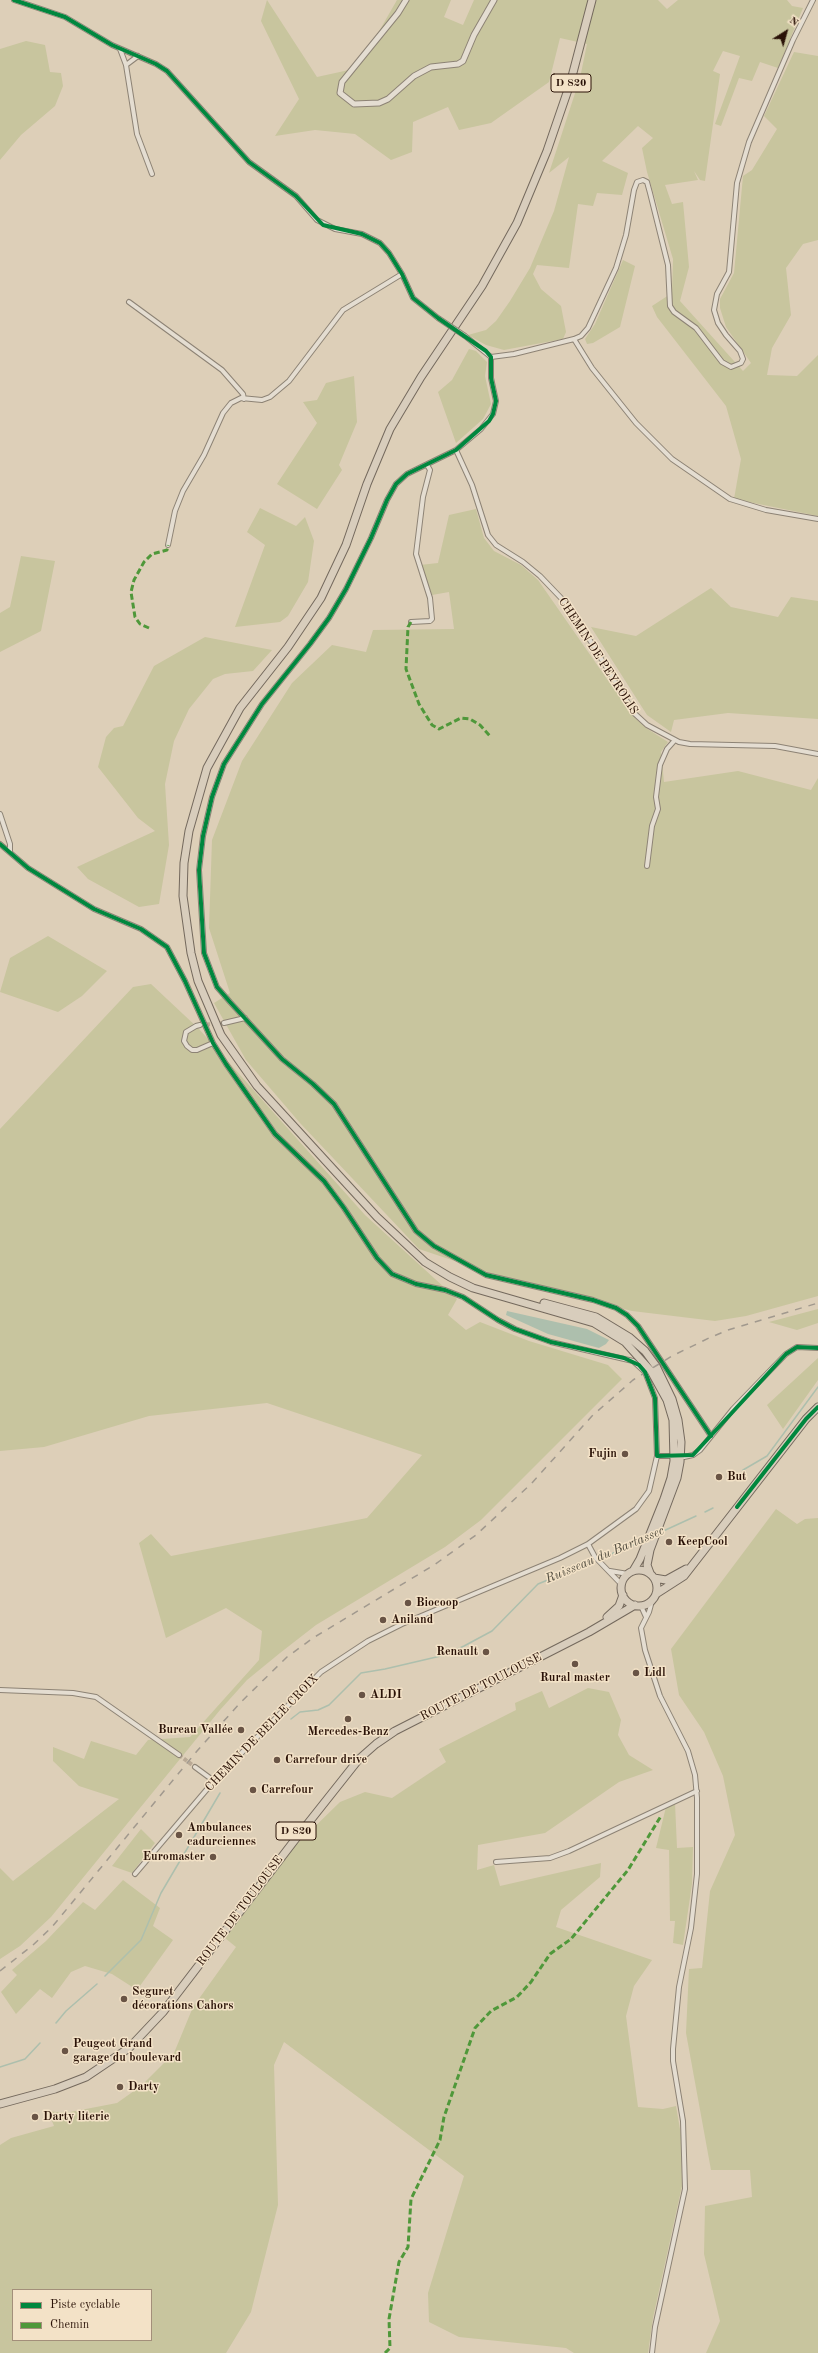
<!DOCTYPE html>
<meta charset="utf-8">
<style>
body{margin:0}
#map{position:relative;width:818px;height:2353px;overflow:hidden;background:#ddcfb8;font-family:"Old Standard TT",serif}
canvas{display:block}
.legend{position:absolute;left:12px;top:2289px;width:140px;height:52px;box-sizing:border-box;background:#f3e2c7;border:1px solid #a38f7a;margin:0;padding:5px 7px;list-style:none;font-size:12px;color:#2a1207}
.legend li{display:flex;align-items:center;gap:8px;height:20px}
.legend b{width:20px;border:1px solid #a38f7a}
.north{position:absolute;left:766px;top:12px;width:40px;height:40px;-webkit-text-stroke:3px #f3e2c7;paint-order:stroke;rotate:37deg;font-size:11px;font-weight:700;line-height:16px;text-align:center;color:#2a1207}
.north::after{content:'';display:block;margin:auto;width:14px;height:18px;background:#2a1207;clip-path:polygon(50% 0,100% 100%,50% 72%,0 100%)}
</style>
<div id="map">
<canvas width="818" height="2353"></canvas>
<ul class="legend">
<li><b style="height:5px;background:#00873e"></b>Piste cyclable</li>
<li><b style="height:5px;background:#4f983a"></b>Chemin</li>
</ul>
<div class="north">N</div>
</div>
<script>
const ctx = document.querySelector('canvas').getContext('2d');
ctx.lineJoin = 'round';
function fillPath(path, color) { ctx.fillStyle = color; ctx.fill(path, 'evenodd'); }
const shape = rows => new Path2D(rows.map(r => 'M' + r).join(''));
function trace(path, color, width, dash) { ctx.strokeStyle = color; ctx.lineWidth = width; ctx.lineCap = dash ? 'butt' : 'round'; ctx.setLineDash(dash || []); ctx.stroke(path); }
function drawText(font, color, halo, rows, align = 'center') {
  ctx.font = font + ' "Old Standard TT",serif'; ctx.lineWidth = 3; ctx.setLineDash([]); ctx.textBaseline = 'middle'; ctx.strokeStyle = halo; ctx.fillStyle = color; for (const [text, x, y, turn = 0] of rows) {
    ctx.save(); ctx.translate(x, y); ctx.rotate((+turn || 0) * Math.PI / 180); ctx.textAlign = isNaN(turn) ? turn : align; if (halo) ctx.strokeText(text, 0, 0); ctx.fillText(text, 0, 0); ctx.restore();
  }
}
fillPath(shape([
 [267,0,317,77,358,68,397,0,451,0,444,17,463,25,474,0,658,0,667,9,678,0,787,0,792,6,803,8,778,68,760,62,752,81,739,78,721,126,715,124,740,56,723,51,713,71,720,74,705,181,700,180,694,171,698,180,665,185,672,204,683,202,689,267,680,301,743,371,751,363,726,327,720,308,720,299,734,273,743,176,752,170,777,129,764,116,794,52,818,56,818,240,803,244,786,268,791,315,772,348,767,375,797,376,818,355,818,516,734,499,741,459,726,406,657,317,652,306,672,293,673,259,647,172,642,148,653,138,638,126,602,161,628,173,622,195,597,193,593,206,578,204,569,268,537,265,533,274,541,289,561,306,566,332,563,339,504,350,486,345,468,335,486,330,496,321,510,301,530,268,554,211,569,157,549,173,580,78,587,44,560,38,549,82,491,123,459,130,448,107,413,122,412,152,391,160,355,134,315,130,275,136,299,99,261,21],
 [26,41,45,45,50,72,61,73,63,86,55,106,21,135,0,160,0,49],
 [623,260,635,266,620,327,593,343,587,344,585,339,595,324],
 [469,349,476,351,487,362,485,376,491,404,483,419,456,443,438,392,452,380],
 [354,376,357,422,339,465,342,470,317,509,277,484,317,423,303,402,317,400,326,383],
 [260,508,296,526,305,517,314,541,308,582,288,616,280,622,235,627,265,545,247,532],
 [476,509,484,538,494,551,521,565,538,580,632,715,646,728,668,742,661,752,664,782,738,771,811,790,818,778,818,1296,746,1316,715,1321,632,1311,517,1282,419,1249,300,1123,246,1060,214,1003,230,993,209,928,212,840,242,761,292,683,332,645,366,652,373,630,454,629,449,592,432,595,420,565,438,563,449,515],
 [21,556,55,561,41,631,0,652,0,613,10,607],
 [711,588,731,607,778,617,791,597,818,601,818,719,728,713,674,720,671,732,647,715,591,627,636,636],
 [205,637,272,650,253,671,225,674,213,679,189,709,174,741,165,784,169,845,159,904,139,907,88,879,77,867,155,831,138,818,98,767,106,737,114,728,123,726,154,666],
 [48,936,107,971,82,996,58,1012,0,992,10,958],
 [151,984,199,1029,365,1215,457,1299,448,1315,466,1330,480,1322,529,1341,608,1365,622,1379,481,1520,445,1547,316,1625,280,1653,247,1680,220,1710,51,1917,20,1946,0,1959,0,1868,13,1881,119,1799,79,1786,53,1761,53,1747,84,1759,91,1741,136,1755,148,1740,190,1737,259,1660,262,1631,226,1608,166,1638,139,1543,151,1534,171,1556,367,1518,422,1455,267,1403,149,1416,44,1447,0,1451,0,1129,133,987],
 [818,1309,818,1323,797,1330,769,1322],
 [818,1358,818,1380,783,1429,767,1405],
 [776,1509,797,1524,805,1519,818,1518,818,2353,706,2353,720,2321,704,2254,705,2206,752,2197,750,2170,711,2170,686,2033,689,1969,702,1968,710,1891,735,1835,723,1776,704,1732,679,1695,671,1649],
 [588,1688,609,1692,621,1720,618,1735,629,1755,653,1770,619,1782,545,1833,478,1845,477,1870,494,1865,500,1886,601,1863,600,1877,561,1910,556,1927,652,1960,634,1986,626,2016,638,2107,663,2109,676,2106,681,2135,682,2186,653,2318,648,2353,574,2353,566,2348,459,2337,429,2322,428,2293,464,2176,284,2042,274,2065,278,2205,251,2312,226,2353,0,2353,0,2145,11,2138,54,2126,48,2111,65,2113,117,2103,141,2086,174,2053,193,2007,236,1947,225,1938,297,1844,340,1802,365,1792,392,1798,446,1762,439,1749,516,1710,515,1703,542,1691,549,1708],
 [13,2290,151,2290,151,2340,13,2340],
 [675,1803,677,1848,693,1847,692,1884,683,1945,673,1943,675,1921,670,1921,669,1850,656,1848,666,1807],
 [141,1829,155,1843,132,1873,112,1866],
 [123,1880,160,1908,153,1926,173,1940,137,1990,112,1974,85,1966,71,1972,52,1998,40,1989,16,2014,1,1992,17,1975,12,1970,46,1941,83,1902,95,1910]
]), '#c8c59e');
fillPath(shape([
 [507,1311,587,1329,609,1340,606,1344,599,1348,548,1334,506,1315]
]), '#adbfad');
trace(shape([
 [743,1470,767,1456,818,1387],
 [705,1512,713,1508],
 [659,1533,696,1516],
 [291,1719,300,1712,318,1710,329,1705,361,1673,385,1669,445,1655,464,1646,492,1631,538,1584,645,1540],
 [105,1976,141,1940,161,1893,220,1793],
 [56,2023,66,2011,97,1984],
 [0,2067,25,2059,40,2043]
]), '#adbfad', 1.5);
trace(shape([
 [200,1025,224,1023],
 [179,1755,195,1767]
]), '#b9a995', 4, [4, 2]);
const minor = shape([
 [14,0,65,17,112,45,156,64,167,71,249,162,296,196,317,220,335,229,362,234,380,243,389,253,402,274,413,298,438,318],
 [120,49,126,65,137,134,152,174],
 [126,65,138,56],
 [129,302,222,370,243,394,244,399],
 [465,336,491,357,491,378,496,401,493,414,481,429,456,450,407,474,396,484,387,500,371,538,346,589,329,618,310,644,262,704,224,764,212,797,203,836,199,870,204,953,217,987,230,1002,282,1059,313,1084,334,1104,416,1231,434,1246,486,1275,593,1300,616,1308,627,1315,638,1326,711,1436],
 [574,339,592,368,636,423,672,459,730,499,766,510,818,519],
 [491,357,514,354,574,339,581,336,588,328,616,268,626,235,634,190,637,182,643,180,647,182,650,193,668,265,670,306,674,312,696,328,722,362,731,367,741,363,743,359,740,351,726,335,718,323,714,310,717,294,729,272,737,183,749,142,793,40,813,0],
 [456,450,472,485,488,535,496,545,523,562,540,576,562,599,582,627,634,713,647,725,679,742,690,744,775,746,818,754],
 [168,545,175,511,183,491,204,455,223,413,231,403,241,398,262,400,270,397,289,381,343,310,402,274],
 [411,622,430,621,432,619,430,598,416,554,423,497,430,470,427,465],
 [0,814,10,844,10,852],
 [0,844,28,868,94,909,141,929,167,947,185,981,213,1043,226,1064,275,1134,324,1181,344,1208,377,1258,392,1274,416,1284,445,1290,463,1297,498,1320,515,1329,551,1342,633,1361,645,1372,655,1398,657,1456,649,1491,636,1509,588,1544,560,1558,402,1624,368,1641,321,1672,214,1781,135,1874],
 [647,866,652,826,658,809,656,797,660,765,667,749,675,740],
 [224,1023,245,1018],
 [200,1025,196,1026,186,1032,184,1041,187,1046,192,1050,197,1050,213,1043],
 [657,1456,671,1456],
 [684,1457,693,1455,700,1450,733,1409,786,1354,797,1347,818,1348],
 [588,1544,595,1557,622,1585],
 [610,1571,628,1574],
 [652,1601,649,1612,641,1628,645,1650,660,1696,688,1751,695,1775,697,1798,697,1874,691,1928,679,1987,673,2049,673,2061,683,2121,685,2189,655,2327,652,2353],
 [641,1606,646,1617],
 [0,1690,73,1693,96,1697,179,1755],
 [195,1767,214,1781],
 [496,1862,550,1858,569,1851,697,1791]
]);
const tertiary = shape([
 [406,0,398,13,342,82,340,93,354,104,379,103,388,99,414,76,431,67,458,64,463,61,474,35,494,0]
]);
const primary = shape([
 [592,0,570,84,547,151,517,223,482,286,421,377,390,429,367,484,346,545,321,598,288,647,240,708,207,768,189,831,184,863,183,896,191,953,198,981,221,1035,257,1086,377,1217,425,1262,450,1277,473,1288,594,1323,625,1342,651,1371,667,1400,673,1420,674,1461,671,1478,664,1499,640,1559,633,1571],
 [544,1303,596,1317,629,1337,645,1351,656,1366,672,1399,678,1420,681,1442,680,1462,677,1478,650,1550,647,1565,650,1573],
 '621 1588a18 18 0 1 1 36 0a18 18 0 1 1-36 0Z',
 [654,1578,666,1580,686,1569],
 [656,1594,684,1576,806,1419,818,1407],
 [607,1617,619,1606,623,1595],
 [0,2104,55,2089,86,2077,129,2048,163,2012,294,1841,359,1759,376,1744,395,1731,589,1632,635,1605]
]);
trace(minor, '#8d8375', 6);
trace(tertiary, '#8d8375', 7);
trace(primary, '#74695d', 9);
trace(minor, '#e4ddd1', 4);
trace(tertiary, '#e4ddd1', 5);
trace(primary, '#d8cdbc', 7);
trace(shape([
 [0,1971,33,1945,52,1927,197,1751,240,1703,287,1657,313,1638,434,1565,476,1535,531,1484,592,1416,633,1380,672,1356,709,1338,728,1330,818,1303]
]), '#a1998e', 1.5, [7, 7]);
const minorBridge = shape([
 [438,318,465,336]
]);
trace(minorBridge, '#8d8375', 6, []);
trace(minorBridge, '#e4ddd1', 4);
trace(shape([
 [411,622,408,627,406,669,419,704,432,725,439,729,461,718,470,719,480,725,490,736],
 [149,628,140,624,135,617,131,592,134,580,144,562,152,554,167,550,168,545],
 [385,2353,390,2348,389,2319,399,2262,408,2247,411,2199,440,2140,444,2117,475,2028,491,2011,517,1997,531,1982,550,1954,571,1939,628,1870,661,1816]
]), '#4f983a', 3, [6, 3]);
trace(shape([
 [14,0,65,17,112,45,156,64,167,71,249,162,296,196,323,225,362,234,380,243,389,253,402,274,413,298,438,318,486,351,491,357,491,378,496,401,493,414,489,421,456,450,407,474,396,484,387,500,371,538,346,589,329,618,310,644,262,704,224,764,212,797,203,836,199,870,204,953,217,987,230,1002,282,1059,313,1084,334,1104,416,1231,434,1246,486,1275,593,1300,616,1308,627,1315,638,1326,711,1436],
 [0,844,28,868,94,909,141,929,167,947,185,981,213,1043,226,1064,275,1134,324,1181,344,1208,377,1258,392,1274,416,1284,445,1290,463,1297,498,1320,515,1329,551,1342,624,1358,639,1365,645,1372,655,1398,657,1456,693,1455,786,1354,797,1347,818,1348],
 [737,1507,806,1419,818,1407]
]), '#00873e', 4);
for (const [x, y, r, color] of [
 [625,1454,4,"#695445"],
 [719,1477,4,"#695445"],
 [669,1542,4,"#695445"],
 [408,1603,4,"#695445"],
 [383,1620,4,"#695445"],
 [486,1652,4,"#695445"],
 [575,1664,4,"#695445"],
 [636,1673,4,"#695445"],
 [362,1695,4,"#695445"],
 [348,1719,4,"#695445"],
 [241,1730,4,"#695445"],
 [277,1760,4,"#695445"],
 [253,1790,4,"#695445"],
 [179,1835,4,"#695445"],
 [213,1857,4,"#695445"],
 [124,1999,4,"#695445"],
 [65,2051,4,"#695445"],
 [120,2087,4,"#695445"],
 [35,2117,4,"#695445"]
]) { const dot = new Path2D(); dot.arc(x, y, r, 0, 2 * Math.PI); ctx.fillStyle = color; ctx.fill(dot); trace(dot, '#f3e2c7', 1.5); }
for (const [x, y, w] of [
 [571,83,40],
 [296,1831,40]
]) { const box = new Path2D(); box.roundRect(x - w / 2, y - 9, w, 18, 3); ctx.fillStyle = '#f3e2c7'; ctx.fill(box); trace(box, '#2a1207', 1); }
drawText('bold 11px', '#2a1207', null, [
 ["D 820",571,83],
 ["D 820",296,1831]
]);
drawText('12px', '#2a1207', '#f3e2c7', [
 ["CHEMIN DE PEYROLIS",598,656,57],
 ["ROUTE DE TOULOUSE",481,1687,-27],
 ["CHEMIN DE BELLE CROIX",262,1733,-46],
 ["ROUTE DE TOULOUSE",240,1911,-53]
]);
drawText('bold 12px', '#2a1207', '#f3e2c7', [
 ["Fujin",617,1454,"right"],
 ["But",727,1477],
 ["KeepCool",677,1542],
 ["Biocoop",416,1603],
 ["Aniland",391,1620],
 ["Renault",478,1652,"right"],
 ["Lidl",644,1673],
 ["Rural master",575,1678,"center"],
 ["ALDI",370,1695],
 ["Bureau Vallée",233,1730,"right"],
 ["Mercedes-Benz",348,1732,"center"],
 ["Carrefour drive",285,1760],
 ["Carrefour",261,1790],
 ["Ambulances",187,1828],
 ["cadurciennes",187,1842],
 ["Euromaster",205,1857,"right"],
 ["Seguret",132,1992],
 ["décorations Cahors",132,2006],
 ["Peugeot Grand",73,2044],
 ["garage du boulevard",73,2058],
 ["Darty",128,2087],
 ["Darty literie",43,2117]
], 'left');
drawText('italic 13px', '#514c3f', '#f3e2c7', [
 ["Ruisseau du Bartassec",605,1555,-23]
]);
</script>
